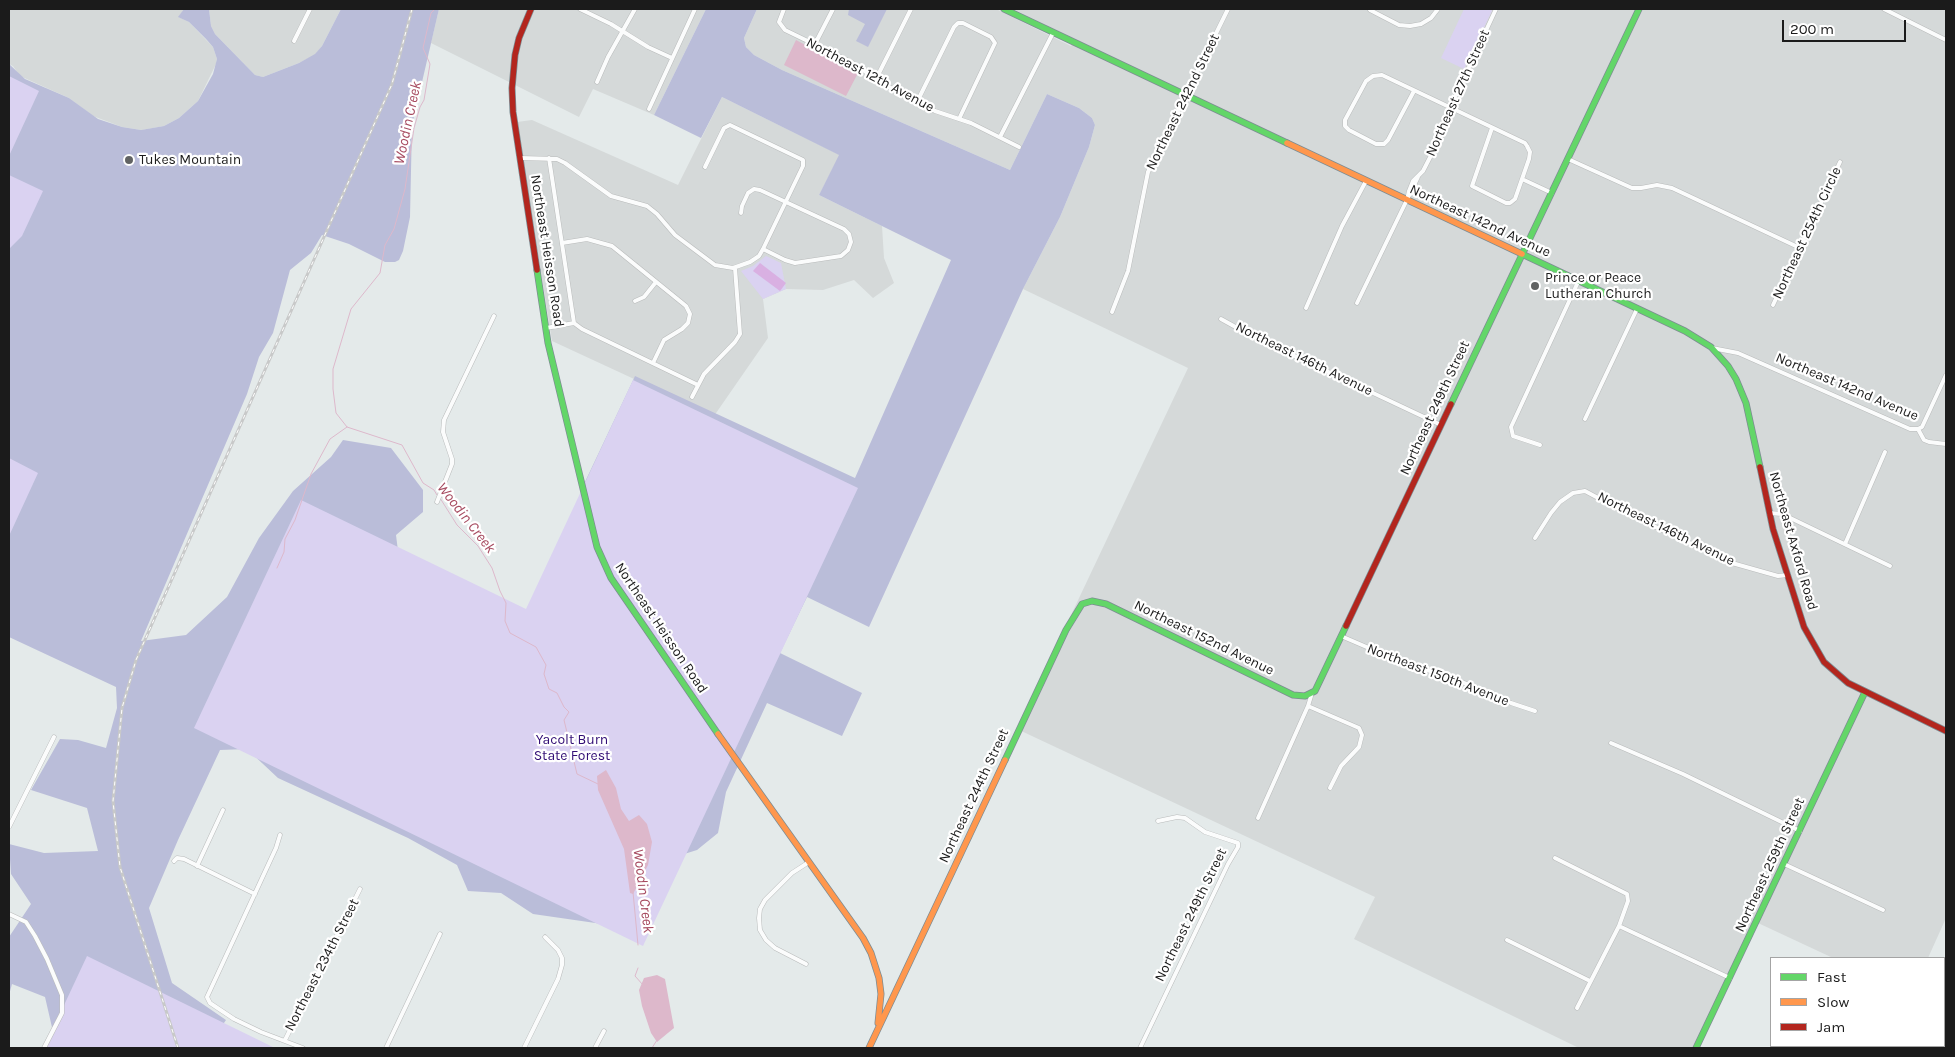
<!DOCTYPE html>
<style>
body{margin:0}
#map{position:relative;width:1955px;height:1057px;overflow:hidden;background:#e4eaea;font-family:Karla,sans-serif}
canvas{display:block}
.frame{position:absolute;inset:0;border:10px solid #1b1b1b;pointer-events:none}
.legend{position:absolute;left:1770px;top:957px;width:175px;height:90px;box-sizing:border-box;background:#fff;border:1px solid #a4a4a4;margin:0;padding:6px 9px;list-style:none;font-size:15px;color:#1b1b1b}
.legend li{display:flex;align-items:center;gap:10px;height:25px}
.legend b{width:25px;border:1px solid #a4a4a4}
.scale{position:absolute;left:1782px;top:20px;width:124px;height:22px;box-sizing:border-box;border:2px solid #1b1b1b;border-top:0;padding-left:6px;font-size:15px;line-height:18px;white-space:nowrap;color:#1b1b1b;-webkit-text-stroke:4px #fff;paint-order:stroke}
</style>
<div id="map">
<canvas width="1955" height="1057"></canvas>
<div class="frame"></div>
<ul class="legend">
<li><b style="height:6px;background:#63d668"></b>Fast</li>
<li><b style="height:6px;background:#ff974d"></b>Slow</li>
<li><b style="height:6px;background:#b3261e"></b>Jam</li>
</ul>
<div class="scale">200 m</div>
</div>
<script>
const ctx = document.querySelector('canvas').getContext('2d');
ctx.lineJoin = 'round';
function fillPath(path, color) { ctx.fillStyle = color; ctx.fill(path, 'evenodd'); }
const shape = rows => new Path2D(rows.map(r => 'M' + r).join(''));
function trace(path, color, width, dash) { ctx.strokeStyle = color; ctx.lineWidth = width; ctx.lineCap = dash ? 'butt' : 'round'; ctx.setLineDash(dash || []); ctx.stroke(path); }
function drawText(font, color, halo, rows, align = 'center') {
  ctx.font = font + ' Karla,sans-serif'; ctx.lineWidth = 4.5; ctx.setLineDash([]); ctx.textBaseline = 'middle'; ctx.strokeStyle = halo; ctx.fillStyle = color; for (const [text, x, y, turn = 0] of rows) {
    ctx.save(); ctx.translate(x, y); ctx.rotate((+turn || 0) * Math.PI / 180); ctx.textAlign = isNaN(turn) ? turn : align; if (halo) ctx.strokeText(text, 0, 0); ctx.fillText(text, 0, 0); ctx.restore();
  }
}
fillPath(shape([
 [9,9,184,9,179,17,189,22,213,47,217,59,216,64,198,101,179,118,164,126,153,128,141,130,122,127,93,116,69,98,20,76,13,66,9,64],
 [209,9,341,9,322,46,315,55,299,63,263,77,255,75,215,34,211,26],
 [439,9,706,9,654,115,593,89,579,117,431,43],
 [757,9,996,9,1071,46,1075,39,1013,9,1946,9,1946,918,1928,958,1833,958,1758,923,1696,1048,1579,1048,1354,939,1375,897,1017,729,1188,368,1023,289,1060,217,1089,147,1095,125,1092,118,1079,108,1047,94,1010,170,782,70,754,55,746,47,744,38],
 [722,97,840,155,819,195,882,226,884,258,894,283,873,298,854,280,823,290,786,289,763,299,768,338,714,416,552,341,517,122,532,120,678,185]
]), '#d5d9d9');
fillPath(shape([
 [184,9,209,9,211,26,215,34,255,75,263,77,299,63,315,54,322,46,341,9,439,9,412,125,410,217,403,251,399,260,395,262,385,262,349,244,322,235,311,253,290,270,273,333,259,357,247,394,141,641,186,635,227,597,259,538,293,491,331,457,343,440,391,448,423,490,423,512,396,535,399,559,480,677,599,575,584,484,635,376,855,478,951,260,819,195,839,155,722,97,701,138,654,115,706,9,757,9,744,38,746,47,754,55,782,70,1010,170,1047,94,1079,108,1092,118,1095,125,1089,147,1060,217,1023,289,869,627,807,597,780,653,862,693,842,736,767,703,726,792,718,833,697,850,681,855,630,928,533,914,501,893,468,891,457,865,408,838,278,778,247,749,220,750,178,840,149,908,172,983,226,1020,207,1048,54,1036,45,997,12,984,9,995,9,937,31,904,11,874,9,844,44,853,98,851,87,808,31,790,60,739,78,740,106,748,117,708,116,687,9,637,9,64,25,79,69,98,98,119,122,127,141,130,164,126,179,118,198,101,213,74,217,59,213,47,206,39,189,22,178,17],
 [849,9,887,9,868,47,856,41,865,24,848,15]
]), '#babdd9');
fillPath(shape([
 [1464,9,1491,9,1492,11,1464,69,1441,58],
 [9,76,39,91,9,156],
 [9,175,43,191,22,236,9,249],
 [766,256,781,263,786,289,763,299,741,271,753,266],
 [633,380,858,488,643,946,194,728,301,500,526,609],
 [9,458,38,473,9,536],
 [87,956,275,1048,44,1048]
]), '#dad2f1');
fillPath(shape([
 [760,263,786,283,780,291,753,271]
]), '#d9b0e2');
fillPath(shape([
 [796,40,858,73,846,96,784,65],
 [606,770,616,788,621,809,629,821,639,815,647,824,652,842,648,865,633,894,630,893,624,849,598,790,597,776],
 [657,975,665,979,674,1028,657,1042,651,1033,642,1006,639,990,644,978]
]), '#ddb8cb');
trace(shape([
 [435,9,431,13,423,48,430,64,424,100,420,107,414,128,405,189,394,229,385,245,380,273,351,309,333,369,333,389,336,413,347,427,402,445,423,483,434,490,437,495],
 [440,498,457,525,478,546,492,568,500,591,506,603,505,621,510,633,536,647,546,665,544,674,549,689,557,693,564,707,569,712,564,720,577,774,598,784],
 [277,568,284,552,285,539,295,520,311,474,330,439,347,427],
 [633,892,638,945],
 [638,968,635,976,643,985],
 [652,1048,657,1040]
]), '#ddb8cb', 1);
const street = shape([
 [580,9,611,24,648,47,672,58],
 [784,9,779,22,785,30,851,62,887,86,935,111,971,123,1019,147],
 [1884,9,1946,40],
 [1370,10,1399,25,1410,26,1421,24,1431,18,1438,9],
 [294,41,310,9],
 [815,44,833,9],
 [876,79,911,9],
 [597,82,608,57,635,9],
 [1414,91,1388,140,1384,144,1376,144,1349,130,1345,126,1345,120,1366,81,1373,76,1382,75,1525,143,1527,146,1530,152,1529,159,1515,199,1510,203,1506,203,1472,186,1492,128],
 [917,102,954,27,958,23,963,23,991,37,995,43,959,119],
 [649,109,695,9],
 [1000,137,1053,33],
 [520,158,557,159,565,163,611,196,647,206,657,214,675,235,715,265,733,268,750,262,759,256,763,249,803,166,803,160,730,125,724,128,705,167],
 [549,158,574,323],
 [1568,159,1632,188,1641,188,1657,185,1672,188,1800,248],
 [1522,179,1552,193],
 [1407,200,1409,191,1413,181,1423,171,1441,136,1444,121,1496,9],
 [741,213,742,206,748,193,754,189,760,190,844,229,849,234,851,242,848,250,841,256,795,263,785,260,763,249],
 [562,243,587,239,612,246,686,306,690,314,688,323,682,329,664,340,653,363],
 [635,301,644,297,656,282],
 [1357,303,1418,177],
 [1773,305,1840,162],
 [1306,308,1342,226,1366,181],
 [1112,312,1128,271,1148,172,1228,9],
 [1221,319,1250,335,1441,425],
 [574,323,582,329,698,385],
 [546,328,574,323],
 [1712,348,1738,353,1910,429,1918,429],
 [692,397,704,374,735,342,740,334,735,268],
 [1585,419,1637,309],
 [1918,429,1922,427,1946,375],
 [1918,429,1924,440,1929,442,1946,444],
 [1540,445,1513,436,1511,427,1578,282],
 [437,502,452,464,452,459,443,432,444,420,494,316],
 [1769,513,1782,514,1890,566],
 [1535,538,1551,513,1560,502,1573,493,1585,491,1628,514,1732,563,1778,576,1788,575],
 [1845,544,1885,452],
 [1341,636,1406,664,1448,676,1511,703,1535,711],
 [1308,706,1359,728,1362,735,1359,747,1341,766,1330,788],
 [1611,743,1683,774,1800,831],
 [1258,818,1308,706,1312,693],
 [9,827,54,737],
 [280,835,276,848,207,997,210,1003,234,1019,261,1032,303,1048],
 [1555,858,1627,894,1628,901,1619,926,1577,1008],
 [174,861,177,858,184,859,255,894],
 [1784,864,1883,910],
 [197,866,223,810],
 [9,914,26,922,35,936,47,959,62,995,62,1013,44,1048],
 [1619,926,1730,978],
 [1507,940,1590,981],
 [806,964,775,948,766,940,760,930,759,918,760,909,765,900,792,873,809,862],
 [285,1040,360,889],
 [386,1048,440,934],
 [524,1048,558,979,562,965,562,958,558,950,545,937],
 [595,1048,604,1031],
 [1140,1048,1228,864,1238,847,1238,843,1205,832,1185,818,1177,817,1158,821]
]);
const fast = shape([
 [1004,9,1287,143],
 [1522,254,1685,331,1711,347,1728,366,1736,379,1746,403,1760,467],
 [537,270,548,343,597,547,611,578,718,734],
 [1451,404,1639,9],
 [1005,760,1066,630,1082,604,1092,601,1106,604,1293,695,1305,696,1315,691,1346,626],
 [1696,1048,1865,692]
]);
const slow = shape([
 [1287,143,1522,254],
 [718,734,863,938,871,953,879,978,881,994,878,1023],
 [869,1048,1005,760]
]);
const jam = shape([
 [531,9,519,38,515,55,512,88,513,112,537,270],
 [1760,467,1773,529,1804,627,1824,662,1848,683,1946,731],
 [1346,626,1451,404]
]);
trace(street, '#b9bbbb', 5);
trace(fast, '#7d8c93', 7);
trace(slow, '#7d8c93', 7);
trace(jam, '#7d8c93', 7);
trace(street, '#fbfcfc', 4);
trace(fast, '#63d668', 5.5);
trace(slow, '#ff974d', 5.5);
trace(jam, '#b3261e', 5.5);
const rail = shape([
 [178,1048,120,867,113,801,122,708,136,660,392,84,412,9]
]);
trace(rail, '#c8c9c9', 3);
trace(rail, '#fff', 1, [4]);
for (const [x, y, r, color] of [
 [129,160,5,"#616363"],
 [1535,286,5,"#616363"]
]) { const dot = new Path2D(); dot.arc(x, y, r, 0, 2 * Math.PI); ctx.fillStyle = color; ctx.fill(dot); trace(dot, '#fff', 2); }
drawText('14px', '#1b1b1b', '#fff', [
 ["Northeast 12th Avenue",870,75,28],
 ["Northeast 27th Street",1458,93,-66],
 ["Northeast 242nd Street",1183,102,-64],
 ["Northeast 142nd Avenue",1480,221,25],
 ["Northeast 254th Circle",1807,233,-65],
 ["Northeast Heisson Road",547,251,81],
 ["Northeast 146th Avenue",1304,359,26],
 ["Northeast 142nd Avenue",1847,387,23],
 ["Northeast 249th Street",1435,408,-65],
 ["Northeast 146th Avenue",1666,529,26],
 ["Northeast Axford Road",1793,541,74],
 ["Northeast Heisson Road",661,628,56],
 ["Northeast 152nd Avenue",1204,638,26],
 ["Northeast 150th Avenue",1438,675,21],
 ["Northeast 244th Street",974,796,-65],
 ["Northeast 259th Street",1770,865,-65],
 ["Northeast 249th Street",1191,915,-64],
 ["Northeast 234th Street",322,965,-63]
]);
drawText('14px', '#1b1b1b', '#fff', [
 ["Tukes Mountain",139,160],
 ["Prince or Peace",1545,278],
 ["Lutheran Church",1545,294]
], 'left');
drawText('14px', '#320e75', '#fff', [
 ["Yacolt Burn",572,740],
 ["State Forest",572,756]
]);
drawText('italic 15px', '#a74c61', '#fff', [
 ["Woodin Creek",408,123,-78],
 ["Woodin Creek",466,518,52],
 ["Woodin Creek",643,891,83]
]);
</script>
